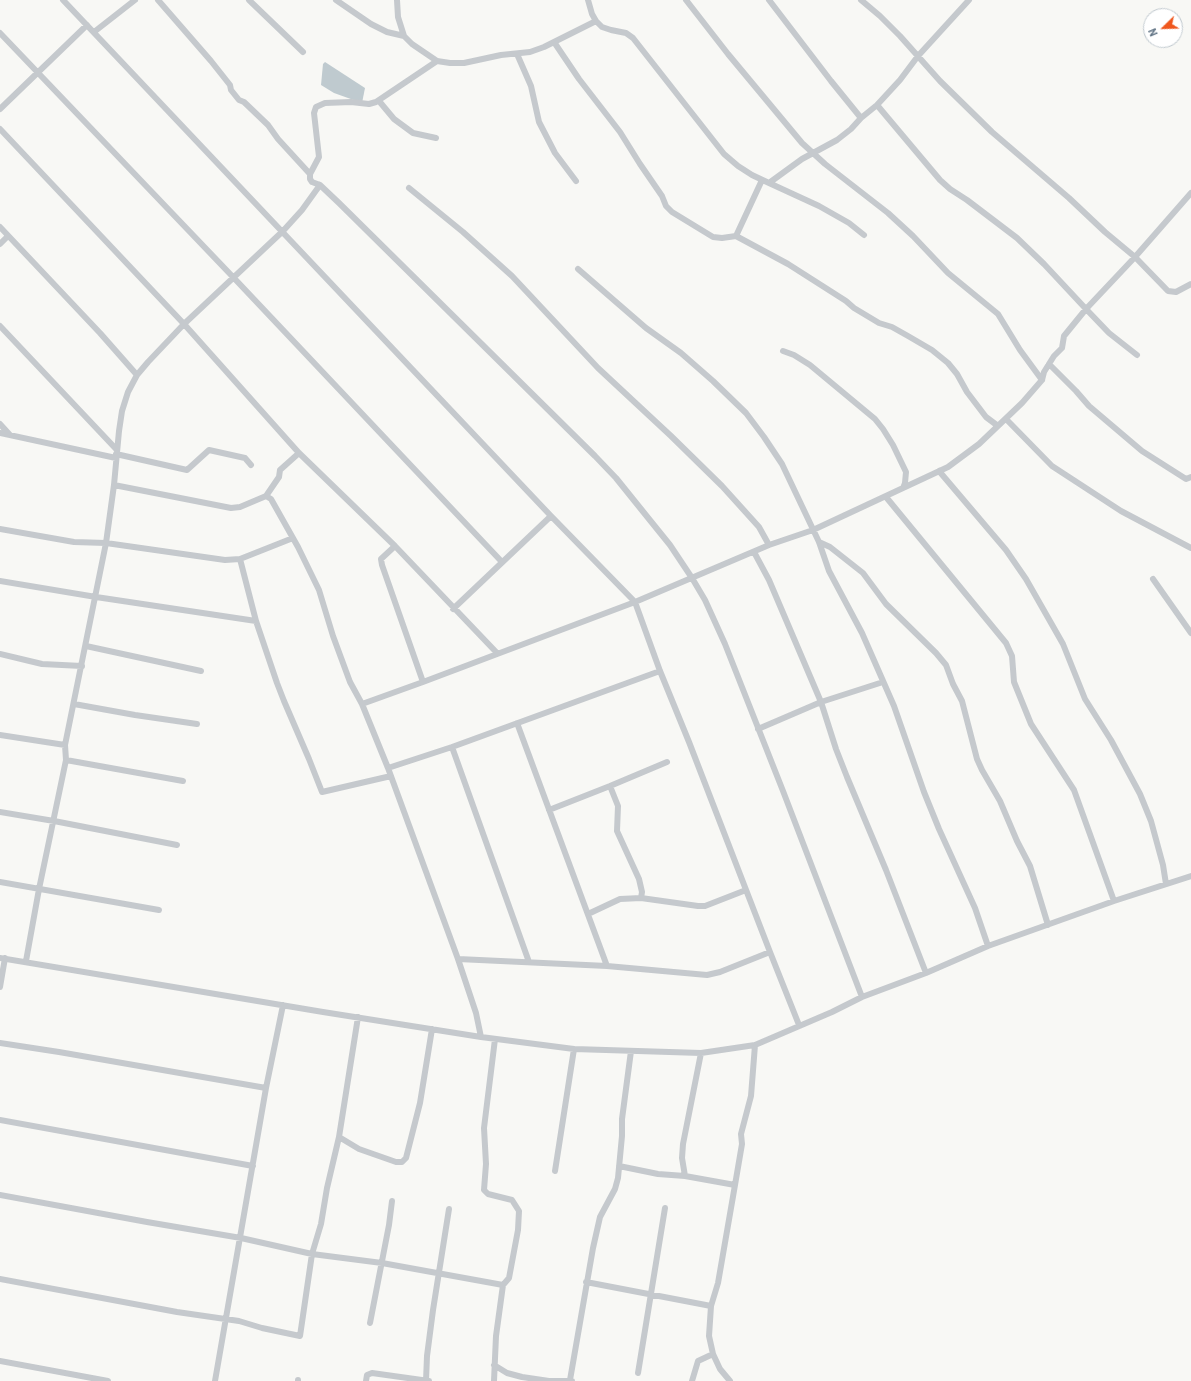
<!DOCTYPE html>
<style>
body{margin:0}
#map{position:relative;width:1191px;height:1381px;overflow:hidden;background:#f8f8f5;font-family:Barlow,sans-serif}
canvas{display:block}
.north{position:absolute;left:1143px;top:8px;width:40px;height:40px;box-sizing:border-box;background:#fff;border:1px solid #c1c9cf;border-radius:50%;rotate:247deg;font-size:11px;font-weight:700;line-height:16px;text-align:center;color:#657788}
.north::after{content:'';display:block;margin:auto;width:14px;height:18px;background:#ef571e;clip-path:polygon(50% 0,100% 100%,50% 72%,0 100%)}
</style>
<div id="map">
<canvas width="1191" height="1381"></canvas>
<div class="north">N</div>
</div>
<script>
const ctx = document.querySelector('canvas').getContext('2d');
ctx.lineJoin = 'round';
function fillPath(path, color) { ctx.fillStyle = color; ctx.fill(path, 'evenodd'); }
const shape = rows => new Path2D(rows.map(r => 'M' + r).join(''));
function trace(path, color, width, dash) { ctx.strokeStyle = color; ctx.lineWidth = width; ctx.lineCap = dash ? 'butt' : 'round'; ctx.setLineDash(dash || []); ctx.stroke(path); }
fillPath(shape([
 [325,62,365,88,362,103,334,93,321,85,323,64]
]), '#bfcacf');
trace(shape([
 [63,0,551,516,635,602,660,671,689,742,770,952,799,1025],
 [158,0,211,61,230,85,231,90,239,100,244,102,268,125,278,139,310,174],
 [249,0,303,52],
 [336,0,371,24,387,32,404,36],
 [397,0,398,17,404,36,412,44,437,61,450,63,464,63,501,55,530,52,544,47,596,21],
 [588,0,592,14,596,21,602,27,611,30,626,33,633,38,724,154,738,166,752,175,769,183,802,159,837,140,851,129,861,118],
 [686,0,728,54,802,143,825,164,888,213,913,236,948,273,998,314,1020,350,1042,380],
 [769,0,831,81,861,118,877,105,900,80,918,56,969,0],
 [861,0,880,16,900,36,940,81,992,132,1069,198,1105,232,1135,257,1191,193],
 [94,32,135,0],
 [0,33,233,277,502,562],
 [554,42,579,79,620,132,640,164,662,196,666,206,672,212,713,237,722,238,736,236,788,264,846,301,854,308,879,323,892,327,908,336,932,350,948,363,957,374,967,392,986,417,998,426],
 [517,54,531,86,539,122,555,153,576,181],
 [437,61,376,102,369,104,351,102,325,103,316,107,314,113,319,157,310,174,310,179,312,182,320,185,339,203,595,456,616,478,649,519,670,545,692,578,705,600,725,644,783,791,862,997],
 [379,101,394,119,413,133,436,138],
 [877,105,940,180,950,189,967,200,1017,238,1044,264,1086,309,1135,257,1168,291,1176,292,1191,284],
 [0,109,87,25],
 [0,129,184,324,299,453,395,546,497,653],
 [769,183,819,206,849,223,864,235],
 [409,188,463,232,512,276,598,368,671,436,722,486,759,527,769,545],
 [0,227,100,333,137,375],
 [736,236,762,180],
 [0,244,8,236],
 [578,269,646,328,681,353,713,381,746,413,764,437,782,464,819,542,829,571,862,633,894,706,924,792,939,829,975,908,988,946],
 [0,326,117,450],
 [783,351,794,355,810,365,875,419,883,429,893,445,906,472,905,483,903,488],
 [1049,364,1076,391,1089,406,1142,451,1186,479,1191,477],
 [1006,419,1052,466,1121,511,1191,548],
 [0,424,10,435],
 [0,433,116,458],
 [116,454,187,470,209,450,245,458,251,465],
 [939,471,1006,550,1026,579,1063,644,1085,699,1111,740,1140,794,1151,821,1163,865,1166,884],
 [114,485,231,508,240,507,266,496,271,499,298,547,319,590,333,636,350,682,362,704,388,768,458,959,476,1013,481,1037],
 [266,496,279,477,280,470,299,453],
 [886,497,1006,643,1012,656,1014,682,1031,724,1074,790,1114,901],
 [0,529,74,542,106,543,225,560,240,559,256,621,277,683,284,701,309,759,322,792,391,776],
 [819,542,830,547,863,573,886,604,936,653,946,665,953,684,962,701,977,759,982,770,1000,801,1017,841,1030,866,1048,925],
 [395,546,381,559,382,565,423,682],
 [754,552,769,580,821,702,836,749,847,777,886,870,926,973],
 [240,559,293,538],
 [1153,579,1191,633],
 [0,581,96,597,256,621],
 [453,609,551,516],
 [86,646,201,671],
 [0,654,42,664,82,666],
 [74,704,135,715,197,724],
 [362,704,423,682,635,602,769,545,813,530,948,467,979,444,1022,403,1042,380,1044,372,1054,356,1062,348,1064,336,1086,309,1109,333,1137,355],
 [517,723,607,966],
 [758,729,821,702,883,682],
 [0,735,65,745],
 [452,747,529,962],
 [66,760,183,781],
 [388,768,452,747,660,671],
 [610,786,618,806,617,831,639,879,642,892,641,898],
 [549,810,610,786,667,762],
 [0,812,54,821,177,845],
 [0,882,159,910],
 [588,914,620,899,641,898,698,906,705,906,746,890],
 [0,958,323,1012,481,1037,574,1049,701,1053,755,1045,832,1012,862,997,926,973,988,946,1114,901,1191,876],
 [458,959,607,966,707,975,720,972,770,952],
 [26,961,39,889,66,760,65,745,106,543,114,485,119,431,122,411,128,392,137,375,148,362,184,324,283,231,302,210,320,185],
 [0,987,5,958],
 [0,1043,59,1052,266,1088],
 [0,1120,253,1166],
 [339,1137,359,1149,396,1162,402,1162,406,1158,420,1103,432,1029],
 [619,1166,658,1174,685,1176,735,1185],
 [555,1171,574,1049],
 [685,1176,682,1158,683,1144,701,1053],
 [0,1195,147,1222,241,1238,312,1254,382,1263,503,1285],
 [0,1279,177,1312,239,1321,262,1328,300,1336,312,1254,321,1224,327,1188,339,1137,358,1017],
 [586,1282,711,1306],
 [370,1323,389,1225,392,1201],
 [0,1361,108,1381],
 [494,1365,507,1373,522,1377,549,1381,572,1381],
 [638,1373,665,1208],
 [570,1380,593,1248,600,1217,615,1189,618,1178,622,1136,622,1119,631,1051],
 [215,1381,266,1088,283,1005],
 [298,1381,298,1380],
 [366,1381,367,1375,372,1373,429,1381],
 [426,1381,427,1356,433,1310,449,1209],
 [494,1381,496,1336,503,1285,509,1278,518,1230,519,1211,512,1200,488,1194,484,1190,486,1164,484,1128,495,1039],
 [692,1381,698,1361,713,1354],
 [730,1381,720,1369,713,1354,709,1336,711,1306,718,1283,735,1185,742,1144,741,1134,751,1096,755,1045]
]), '#c5c9cd', 6);
</script>
